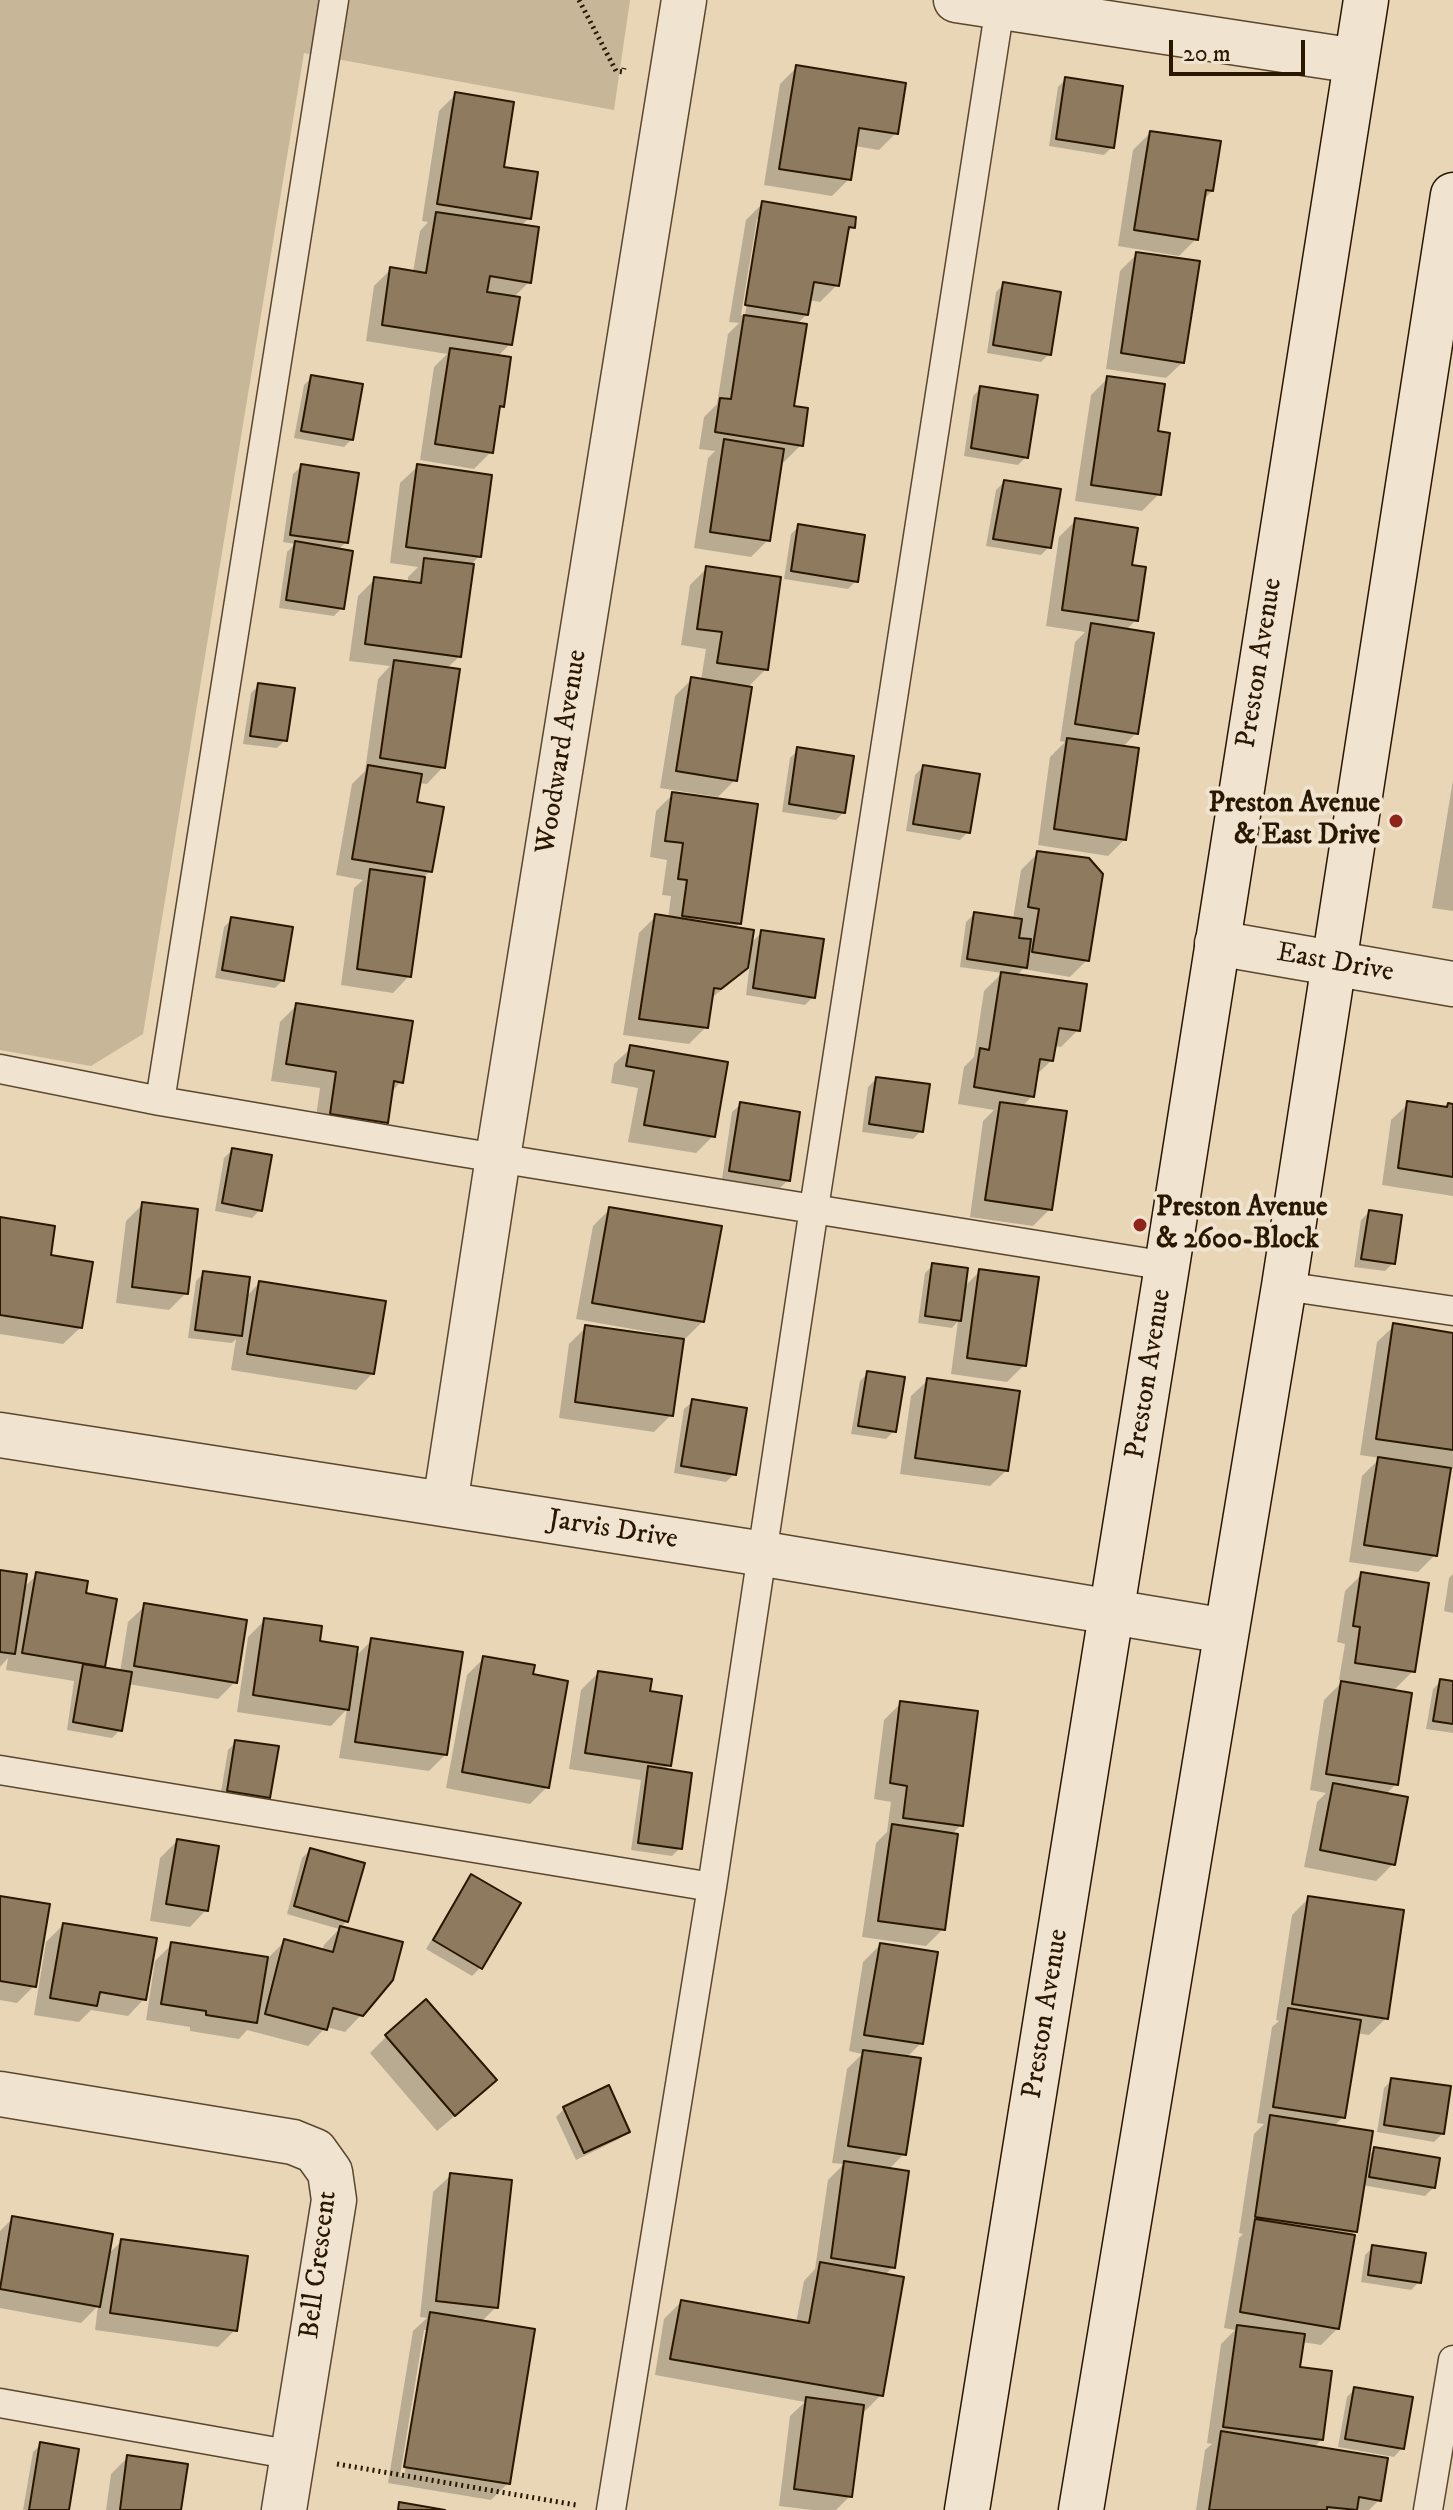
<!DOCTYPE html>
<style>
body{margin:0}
#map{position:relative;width:1453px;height:2510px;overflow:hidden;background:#e8d6b7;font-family:"IM FELL DW Pica",serif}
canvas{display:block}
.scale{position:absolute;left:1169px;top:40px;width:136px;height:36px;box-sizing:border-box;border:4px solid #2a1700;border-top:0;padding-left:10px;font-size:24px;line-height:28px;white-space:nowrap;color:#2a1700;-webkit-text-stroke:6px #f0e4d0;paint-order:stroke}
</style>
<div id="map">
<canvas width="1453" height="2510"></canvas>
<div class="scale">20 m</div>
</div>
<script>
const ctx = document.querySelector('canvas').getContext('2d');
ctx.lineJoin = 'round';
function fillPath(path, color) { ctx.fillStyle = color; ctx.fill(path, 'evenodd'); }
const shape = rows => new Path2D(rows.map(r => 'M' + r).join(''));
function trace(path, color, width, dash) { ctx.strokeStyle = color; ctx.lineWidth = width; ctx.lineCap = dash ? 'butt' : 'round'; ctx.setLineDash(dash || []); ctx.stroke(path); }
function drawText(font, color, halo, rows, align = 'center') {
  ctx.font = font + ' "IM FELL DW Pica",serif'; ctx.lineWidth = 8; ctx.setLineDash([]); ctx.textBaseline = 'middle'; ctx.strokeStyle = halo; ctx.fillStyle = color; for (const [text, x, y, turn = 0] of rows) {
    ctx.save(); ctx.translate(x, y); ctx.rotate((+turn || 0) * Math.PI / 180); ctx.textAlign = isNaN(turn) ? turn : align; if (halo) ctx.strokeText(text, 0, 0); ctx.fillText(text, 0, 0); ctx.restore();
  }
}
fillPath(shape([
 [0,0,630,0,614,110,304,53,143,1034,91,1066,0,1050]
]), '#c8b698');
fillPath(shape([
 [797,67,896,133,879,150,855,146,849,179,832,196,764,185,780,84],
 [1066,79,1112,147,1104,155,1049,146,1058,87],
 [456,94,502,169,529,218,521,226,529,282,513,298,510,344,497,357,503,406,497,411,491,452,474,469,420,460,434,367,447,354,366,341,374,286,391,269,413,272,420,231,428,222,422,221,439,111],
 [1150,133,1212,191,1203,200,1196,239,1179,256,1118,246,1133,150],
 [763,203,853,227,845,234,837,285,820,302,809,300,807,314,796,325,791,407,801,445,784,462,780,462,768,540,751,557,694,548,708,458,715,451,699,449,704,417,717,404,728,334,739,323,729,322,746,220],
 [757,219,761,219,745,315,741,315],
 [1137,254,1183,362,1166,378,1106,369,1120,271],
 [1004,284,1049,354,1041,362,987,353,996,292],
 [312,377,352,439,344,447,294,438,304,385],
 [1108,378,1156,433,1159,494,1142,511,1075,501,1091,395],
 [981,388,1026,457,1018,465,964,456,973,396],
 [302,466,346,542,338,550,342,608,334,616,279,608,287,552,295,544,283,542,293,474],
 [417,467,479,556,472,564,460,656,446,669,443,767,427,784,418,783,414,804,430,871,422,879,409,976,393,993,341,985,354,888,363,880,336,875,352,784,365,771,378,679,390,666,349,661,358,596,375,579,408,583,408,577,418,567,390,563,400,483],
 [1004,482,1049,547,1041,555,986,546,996,490],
 [1076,520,1130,567,1136,620,1126,630,1136,733,1122,748,1125,839,1108,856,1038,845,1050,757,1065,742,1060,741,1075,642,1085,632,1046,626,1059,537],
 [799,526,856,581,848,589,784,579,791,534],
 [707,568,766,669,747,688,735,780,718,797,660,788,675,696,692,679,701,680,706,649,681,645,690,585],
 [259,685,285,740,277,748,243,744,251,693],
 [798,750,844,812,836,820,782,812,790,758],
 [923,767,968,832,960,840,906,831,915,775],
 [1453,780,1453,911,1432,908],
 [673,794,740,923,734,929,750,944,762,932,813,997,805,1005,746,995,750,963,728,985,710,999,706,1027,689,1044,623,1035,639,933,655,917,668,919,671,896,662,895,667,860,650,857,656,811],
 [1038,853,1087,960,1070,977,1023,969,1016,976,1078,1030,1061,1047,1054,1046,1052,1060,1035,1076,1032,1096,1022,1107,1050,1209,1033,1226,970,1217,983,1121,994,1110,958,1104,964,1067,974,1057,984,991,1002,973,960,967,966,922,974,914,1013,919,1021,870],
 [232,919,283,980,275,988,215,978,224,927],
 [297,1005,401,1082,390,1093,386,1122,369,1139,314,1131,320,1088,271,1081,280,1022],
 [631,1048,726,1064,713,1136,696,1153,628,1142,638,1088,611,1083,614,1064],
 [876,1079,921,1131,913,1139,862,1132,868,1087],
 [741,1104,788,1180,780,1188,722,1179,732,1112],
 [1408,1104,1445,1109,1448,1105,1453,1106,1453,1196,1382,1185,1391,1120],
 [232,1150,260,1210,252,1218,215,1211,224,1158],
 [143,1204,186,1293,169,1310,116,1303,126,1221],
 [610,1209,703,1321,686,1338,682,1338,671,1415,654,1432,559,1418,569,1344,586,1327,666,1338,666,1335,576,1319,593,1226],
 [1369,1212,1393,1263,1385,1271,1354,1267,1361,1220],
 [0,1219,48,1257,80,1328,63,1344,0,1334],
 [933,1265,964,1287,980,1271,1024,1365,1007,1382,951,1374,958,1321,952,1328,918,1323,925,1273],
 [204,1273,246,1297,259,1283,373,1373,356,1390,231,1370,236,1339,232,1343,188,1338,196,1281],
 [1394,1326,1453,1335,1453,1469,1449,1468,1435,1555,1418,1572,1349,1562,1362,1476,1380,1458,1360,1455,1377,1342],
 [868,1373,894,1431,886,1439,851,1434,860,1381],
 [928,1380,1007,1470,990,1486,900,1474,911,1396],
 [693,1401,734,1474,726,1482,674,1473,684,1409],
 [0,1572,23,1588,37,1575,83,1595,115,1601,103,1669,120,1672,128,1622,145,1606,235,1682,218,1699,128,1684,120,1730,112,1738,67,1730,74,1681,6,1670,8,1658,0,1667],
 [1362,1574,1413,1671,1393,1691,1396,1784,1385,1795,1393,1864,1376,1881,1304,1867,1317,1802,1326,1793,1310,1790,1324,1700,1344,1680,1339,1680,1345,1644,1337,1642,1345,1591],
 [1453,1574,1453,1613,1444,1611,1449,1578],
 [265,1620,355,1657,372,1640,446,1754,429,1771,339,1758,347,1709,331,1726,237,1712,248,1637],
 [484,1658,531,1676,547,1787,530,1804,446,1788,467,1675],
 [598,1673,648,1693,669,1765,663,1771,680,1848,672,1856,631,1850,641,1780,569,1769,581,1690],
 [1441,1681,1453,1683,1453,1733,1426,1729,1433,1689],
 [901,1703,961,1825,951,1835,943,1929,926,1946,862,1937,876,1843,887,1832,891,1802,874,1799,884,1720],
 [236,1742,269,1797,260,1805,220,1798,228,1750],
 [177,1841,206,1910,190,1927,150,1921,160,1858],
 [310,1850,347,1921,340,1928,362,2014,345,2032,326,2027,308,2046,247,2030,239,2039,190,2031,190,2027,146,2020,155,1961,172,1944,267,1959,285,1941,322,1951,324,1945,339,1929,287,1914,302,1858],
 [472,1877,480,1968,472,1976,426,1949,464,1885],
 [0,1898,34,1986,17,2003,0,2000],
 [1309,1898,1386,2018,1369,2035,1356,2033,1343,2117,1333,2127,1367,2157,1375,2149,1433,2188,1425,2196,1362,2185,1355,2231,1350,2236,1338,2328,1321,2345,1302,2342,1298,2368,1321,2440,1313,2448,1379,2500,1369,2510,1196,2510,1205,2450,1212,2444,1207,2443,1221,2344,1235,2330,1224,2328,1239,2238,1243,2234,1239,2233,1254,2134,1264,2124,1257,2123,1272,2027,1279,2021,1276,2020,1292,1915],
 [63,1925,144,1999,128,2016,91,2010,79,2022,34,2015,46,1942],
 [880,1945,921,2043,906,2058,904,2154,888,2170,893,2267,884,2276,881,2395,864,2412,861,2412,850,2496,836,2510,812,2510,779,2506,790,2416,805,2402,655,2375,664,2319,681,2302,796,2323,804,2281,815,2269,828,2180,844,2164,832,2163,847,2069,862,2054,849,2051,863,1962],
 [387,2036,477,2097,437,2131,370,2053],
 [1392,2080,1442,2134,1434,2142,1377,2132,1384,2088],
 [608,2088,627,2131,619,2139,576,2160,556,2117,564,2109],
 [450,2176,496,2307,481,2322,508,2483,491,2500,388,2483,413,2331,427,2318,420,2317,433,2192],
 [424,2330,429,2330,404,2477,400,2476],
 [13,2218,107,2255,122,2241,235,2330,218,2347,95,2330,98,2306,81,2323,0,2308,0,2231],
 [1373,2247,1419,2282,1411,2290,1361,2282,1365,2255],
 [1355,2389,1402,2448,1394,2457,1338,2447,1347,2397],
 [41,2444,67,2510,23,2510,33,2452],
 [128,2457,179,2510,106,2510,111,2474]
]), '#0003');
const building = shape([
 [796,65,906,83,898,134,859,128,851,180,779,169,796,65],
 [1065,77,1123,86,1114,148,1056,139,1065,77],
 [455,92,514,102,504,167,538,172,531,219,437,204,455,92],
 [1150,131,1221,141,1213,191,1206,190,1198,240,1134,230,1150,131],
 [762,201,856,217,855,228,849,227,839,286,814,282,808,315,745,305,762,201],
 [436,212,539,227,531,283,490,276,487,292,520,297,512,345,382,325,390,267,426,273,436,212],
 [1136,252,1200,261,1184,363,1121,353,1136,252],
 [1003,282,1061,292,1051,355,993,345,1003,282],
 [744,315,807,324,794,406,808,408,803,446,715,432,720,398,731,399,744,315],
 [450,348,511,357,504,407,500,406,493,453,435,444,450,348],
 [311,375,363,384,353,440,301,431,311,375],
 [1107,376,1165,384,1158,431,1170,433,1161,495,1091,485,1107,376],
 [980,386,1038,395,1028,458,971,448,980,386],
 [724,439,784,449,770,541,710,532,724,439],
 [301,464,359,473,348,543,290,535,301,464],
 [417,464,492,475,481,557,406,547,417,464],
 [1004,480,1061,489,1051,548,993,539,1004,480],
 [1075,518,1138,528,1132,565,1146,567,1138,621,1062,610,1075,518],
 [798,524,865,535,858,582,791,571,798,524],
 [295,541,353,551,344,609,286,600,295,541],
 [424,558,474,564,461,657,365,644,374,577,421,583,424,558],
 [706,566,781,577,768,670,717,663,722,632,697,629,706,566],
 [1091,623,1154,633,1138,734,1075,724,1091,623],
 [394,660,460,669,445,768,380,758,394,660],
 [691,677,752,687,737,781,676,771,691,677],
 [258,683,295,688,287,741,250,736,258,683],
 [1067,738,1139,748,1126,840,1054,829,1067,738],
 [797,747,854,756,845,813,789,804,797,747],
 [368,765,422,774,417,802,444,807,432,872,352,859,368,765],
 [923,765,980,774,970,833,913,824,923,765],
 [672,792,758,804,741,924,682,916,687,880,678,879,683,843,665,841,672,792],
 [1037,851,1089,858,1103,874,1089,961,1032,952,1039,909,1028,907,1037,851],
 [370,869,425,877,411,977,357,969,370,869],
 [974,912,1022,919,1019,938,1031,939,1027,968,967,959,974,912],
 [655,914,754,930,748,968,721,989,714,988,708,1028,639,1019,655,914],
 [231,917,293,927,284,981,222,970,231,917],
 [761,930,824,939,815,998,753,988,761,930],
 [1001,972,1087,984,1080,1031,1059,1028,1053,1061,1040,1059,1034,1097,974,1087,980,1048,989,1050,1001,972],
 [296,1003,413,1021,403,1083,394,1081,388,1123,330,1114,336,1072,286,1064,296,1003],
 [630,1045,728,1062,715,1137,644,1125,654,1071,626,1066,630,1045],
 [876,1077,930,1084,923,1132,869,1124,876,1077],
 [1407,1101,1447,1107,1448,1103,1453,1104,1453,1177,1398,1168,1407,1101],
 [740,1102,800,1112,790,1181,729,1171,740,1102],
 [1000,1102,1067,1111,1052,1210,985,1200,1000,1102],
 [232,1148,272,1155,262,1211,222,1203,232,1148],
 [142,1202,198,1209,188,1294,132,1287,142,1202],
 [609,1207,722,1226,704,1322,592,1303,609,1207],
 [1369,1210,1402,1215,1395,1264,1361,1259,1369,1210],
 [0,1217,55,1226,51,1255,93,1262,82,1328,0,1315,0,1217],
 [932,1263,968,1268,961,1321,925,1316,932,1263],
 [979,1269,1039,1277,1026,1366,967,1358,979,1269],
 [203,1271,250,1277,242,1336,195,1330,203,1271],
 [259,1281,386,1301,374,1374,247,1354,259,1281],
 [1393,1323,1453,1333,1453,1450,1376,1439,1393,1323],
 [585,1325,684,1339,673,1416,575,1402,585,1325],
 [867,1371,905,1377,896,1432,858,1426,867,1371],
 [927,1378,1020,1391,1008,1471,915,1458,927,1378],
 [692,1399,747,1408,736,1475,681,1466,692,1399],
 [1378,1457,1451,1468,1437,1556,1364,1545,1378,1457],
 [0,1570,27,1574,15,1654,0,1652,0,1570],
 [36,1572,88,1581,86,1593,117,1599,105,1667,22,1653,36,1572],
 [1361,1572,1429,1583,1415,1672,1355,1663,1360,1627,1353,1626,1361,1572],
 [144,1603,247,1620,237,1683,134,1666,144,1603],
 [264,1618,322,1626,320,1641,358,1647,349,1710,253,1695,264,1618],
 [371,1638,463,1652,447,1755,355,1742,371,1638],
 [483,1656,535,1665,533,1674,568,1681,549,1788,462,1772,483,1656],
 [83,1664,132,1672,122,1731,73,1722,83,1664],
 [598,1671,652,1679,650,1691,682,1696,671,1766,585,1753,598,1671],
 [1440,1679,1453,1681,1453,1724,1433,1721,1440,1679],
 [1341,1681,1412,1693,1398,1785,1326,1774,1341,1681],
 [900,1701,978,1711,963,1826,903,1818,907,1786,890,1783,900,1701],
 [235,1740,279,1746,270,1798,227,1791,235,1740],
 [648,1766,692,1773,682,1849,638,1843,648,1766],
 [1333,1783,1408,1797,1395,1865,1320,1850,1333,1783],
 [892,1824,958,1834,945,1930,878,1921,892,1824],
 [177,1839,219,1846,208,1911,166,1904,177,1839],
 [310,1848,365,1863,348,1922,294,1906,310,1848],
 [471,1874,521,1903,482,1969,433,1940,471,1874],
 [0,1896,50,1904,36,1987,0,1981,0,1896],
 [1308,1896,1404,1910,1388,2019,1292,2004,1308,1896],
 [63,1923,157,1938,146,2000,100,1992,97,2006,50,1998,63,1923],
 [340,1926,403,1942,393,1980,363,2016,333,2008,327,2030,265,2014,284,1939,333,1952,340,1926],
 [171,1942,268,1957,257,2023,206,2015,206,2011,161,2004,171,1942],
 [880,1943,938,1952,923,2044,864,2035,880,1943],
 [426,1999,497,2080,455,2116,385,2035,426,1999],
 [1288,2008,1361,2020,1345,2118,1273,2107,1288,2008],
 [863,2050,921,2058,906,2155,848,2146,863,2050],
 [1391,2078,1451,2086,1444,2134,1384,2125,1391,2078],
 [609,2085,630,2132,584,2153,563,2107,609,2085],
 [1270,2115,1373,2131,1357,2232,1255,2217,1270,2115],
 [1374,2147,1440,2158,1435,2188,1369,2177,1374,2147],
 [844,2161,909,2171,895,2268,831,2258,844,2161],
 [450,2173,512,2180,498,2308,436,2301,450,2173],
 [12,2216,113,2234,100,2307,0,2289,12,2216],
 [1255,2219,1355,2235,1339,2329,1240,2312,1255,2219],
 [121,2239,248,2256,237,2331,110,2313,121,2239],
 [1372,2245,1426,2253,1421,2283,1368,2275,1372,2245],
 [820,2262,904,2277,883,2396,670,2359,681,2300,809,2323,820,2262],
 [430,2312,535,2329,510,2484,404,2467,430,2312],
 [1237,2325,1305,2334,1300,2367,1332,2371,1323,2440,1223,2427,1237,2325],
 [1354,2387,1413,2397,1404,2449,1345,2439,1354,2387],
 [806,2397,864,2405,852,2497,794,2489,806,2397],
 [1221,2431,1388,2458,1381,2501,1359,2497,1357,2510,1327,2507,1327,2510,1209,2510,1221,2431],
 [40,2442,79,2449,69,2510,29,2510,40,2442],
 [127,2455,188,2464,181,2510,120,2510,127,2455],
 [399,2502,445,2510,398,2510,399,2502]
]);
fillPath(building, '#8d7a5f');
trace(building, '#2a1700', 2);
const lane = shape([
 [0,1069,160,1101,454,1151,1167,1266],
 [160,1101,334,0],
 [1284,1286,1453,1311],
 [0,1770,712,1887],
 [0,2403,293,2455],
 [611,2510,712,1887,814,1208,1001,0],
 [1428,2510,1453,2360]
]);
const street = shape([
 [956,0,1356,61],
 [1217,943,1453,984],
 [0,1435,764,1554,1226,1631],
 [445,1504,498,1157,684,0],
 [0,2094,293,2142,315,2151,330,2172,334,2200,284,2510]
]);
const secondary = shape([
 [967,2510,1167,1266,1366,0],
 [1081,2510,1284,1286,1453,195]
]);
trace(lane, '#5a472e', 31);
trace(street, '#5a472e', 47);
trace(secondary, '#2a1700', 47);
trace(shape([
 [579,0,616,71,623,72,624,68],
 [337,2464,576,2505]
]), '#2a1700', 5, [2, 4]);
trace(lane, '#f0e4d0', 28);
trace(street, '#f0e4d0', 44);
trace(secondary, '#f0e4d0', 44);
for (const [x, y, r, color] of [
 [1396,821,8,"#8f2418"],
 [1140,1225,8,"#8f2418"]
]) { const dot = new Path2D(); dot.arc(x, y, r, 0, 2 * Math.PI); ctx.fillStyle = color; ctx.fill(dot); trace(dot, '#f0e4d0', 3); }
drawText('28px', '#2a1700', '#f0e4d0', [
 ["Preston Avenue",1261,663,-81],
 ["Woodward Avenue",563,752,-81],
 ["East Drive",1335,964,10],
 ["Preston Avenue",1150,1374,-81],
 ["Jarvis Drive",613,1531,9],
 ["Preston Avenue",1047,2014,-81],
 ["Bell Crescent",320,2265,-83]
]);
drawText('bold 28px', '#2a1700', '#f0e4d0', [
 ["Preston Avenue",1380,805],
 ["& East Drive",1380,837],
 ["Preston Avenue",1156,1209,"left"],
 ["& 2600-Block",1156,1241,"left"]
], 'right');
</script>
